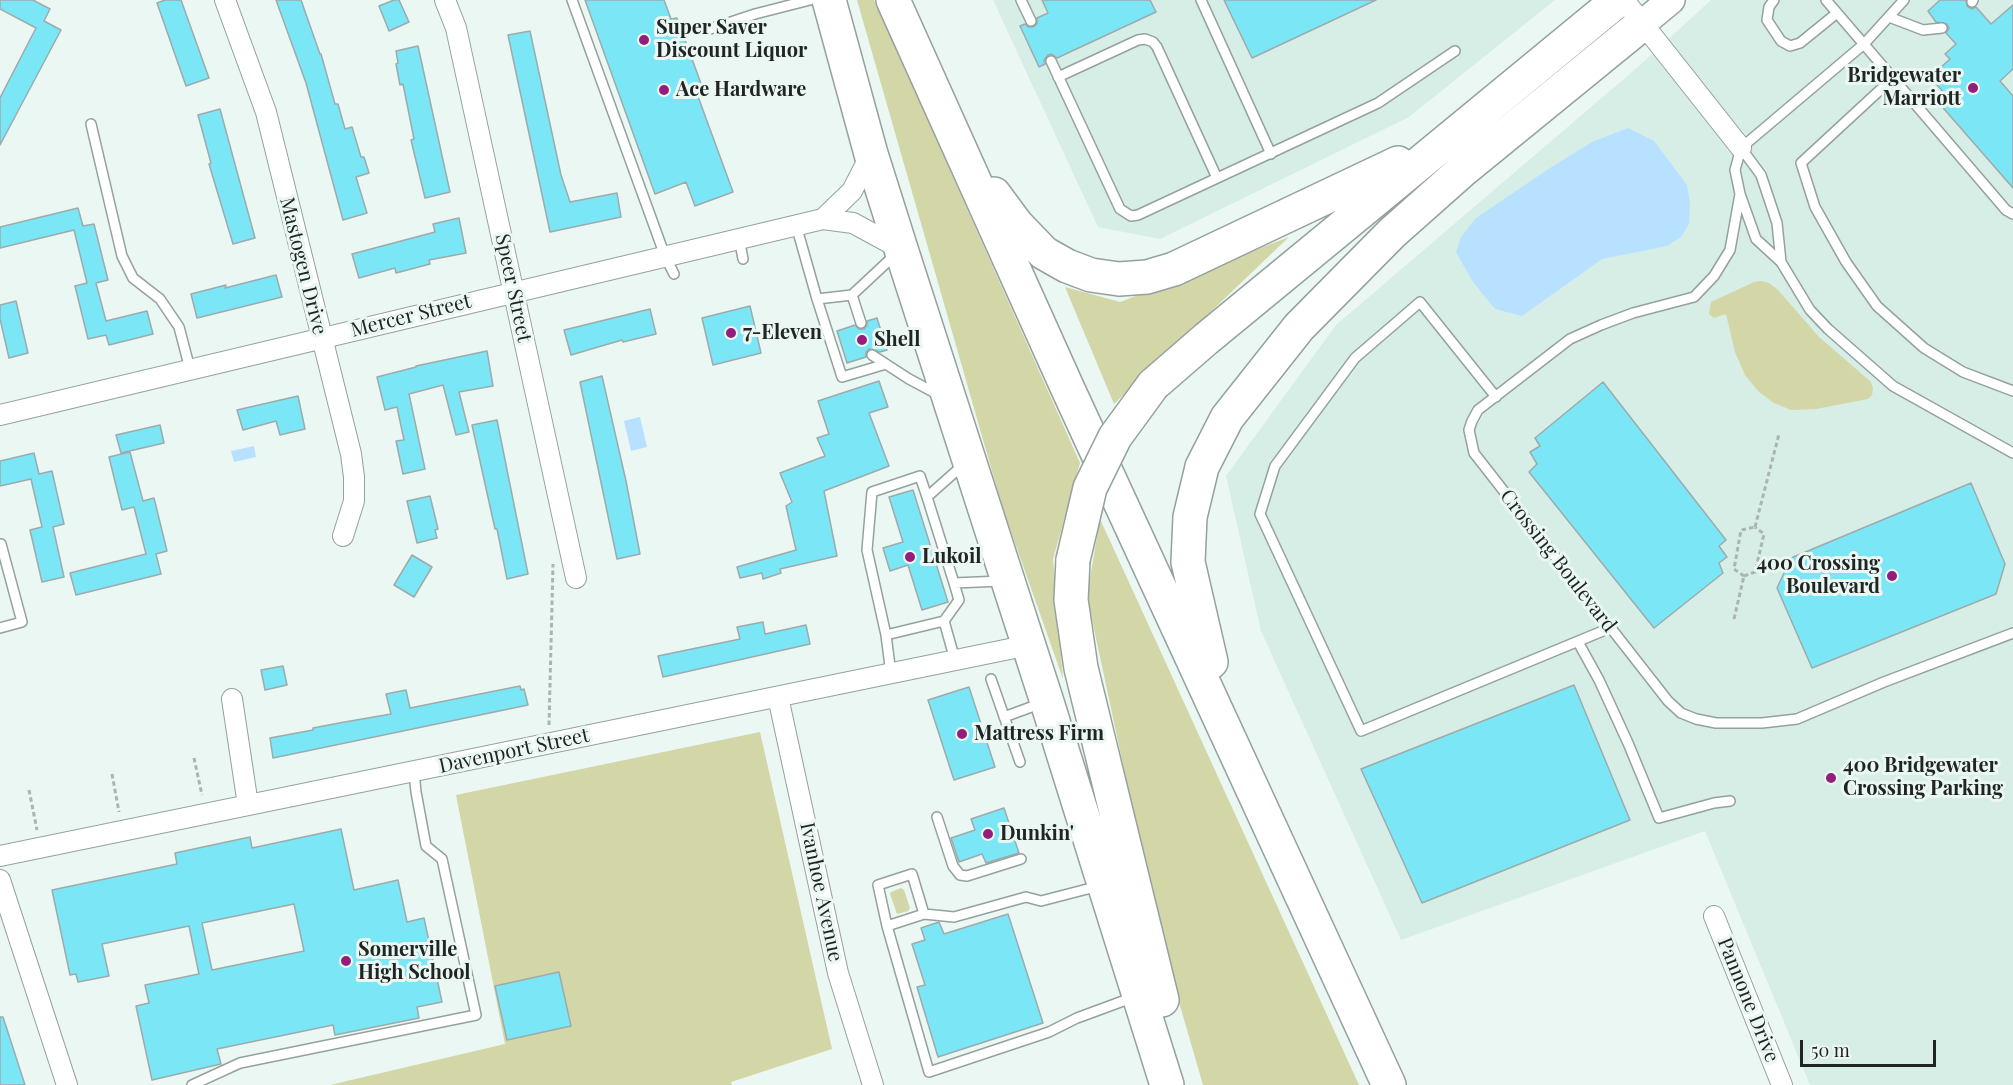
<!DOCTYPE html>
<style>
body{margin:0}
#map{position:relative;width:2013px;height:1085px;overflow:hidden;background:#eaf7f3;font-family:"Playfair Display",serif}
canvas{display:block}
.scale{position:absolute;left:1800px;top:1040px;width:136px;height:27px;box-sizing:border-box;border:3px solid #202524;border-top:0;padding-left:8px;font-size:18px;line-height:21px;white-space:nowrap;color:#202524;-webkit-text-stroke:4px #eaf7f3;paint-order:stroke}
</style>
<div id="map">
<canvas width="2013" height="1085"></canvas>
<div class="scale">50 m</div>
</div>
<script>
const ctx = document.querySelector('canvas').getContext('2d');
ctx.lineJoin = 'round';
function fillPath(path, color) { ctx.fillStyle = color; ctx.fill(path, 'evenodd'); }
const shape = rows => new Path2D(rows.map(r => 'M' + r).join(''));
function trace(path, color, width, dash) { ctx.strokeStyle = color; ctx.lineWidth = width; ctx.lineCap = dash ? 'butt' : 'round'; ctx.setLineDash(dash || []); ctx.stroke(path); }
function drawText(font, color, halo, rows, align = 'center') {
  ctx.font = font + ' "Playfair Display",serif'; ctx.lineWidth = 6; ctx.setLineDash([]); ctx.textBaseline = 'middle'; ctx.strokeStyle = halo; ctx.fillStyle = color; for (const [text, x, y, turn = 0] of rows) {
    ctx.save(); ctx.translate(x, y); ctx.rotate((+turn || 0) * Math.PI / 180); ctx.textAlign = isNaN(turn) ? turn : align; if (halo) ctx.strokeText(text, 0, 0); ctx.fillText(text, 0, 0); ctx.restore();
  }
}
fillPath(shape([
 [993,0,1555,0,1409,117,1160,239,1098,227],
 [1711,0,2013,0,2013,1085,1810,1085,1705,831,1401,940,1261,631,1226,476,1336,325,1639,66]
]), '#d7eee7');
fillPath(shape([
 [857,0,874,0,1080,463,1053,559,1063,679,1002,506],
 [1289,237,1114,404,1065,287,1120,302],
 [1761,281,1769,283,1778,290,1819,337,1870,381,1873,388,1872,395,1868,399,1816,409,1791,410,1774,403,1759,392,1745,375,1735,352,1726,314,1714,318,1709,314,1711,302,1754,282],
 [1100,519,1359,1085,1203,1085,1159,933,1087,596],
 [760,732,832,1049,731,1082,732,1085,330,1085,505,1044,456,795],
 [901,888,904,890,910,908,908,911,897,914,890,894,891,892]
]), '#d3d6a6');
fillPath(shape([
 [1628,128,1654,141,1687,185,1690,204,1689,224,1681,237,1667,246,1602,259,1522,316,1495,309,1473,282,1456,252,1461,237,1476,218,1547,170,1592,142],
 [640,417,647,447,631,451,624,421],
 [254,446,256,457,234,462,231,451]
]), '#b7e1ff');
const building = shape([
 [0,0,33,0,50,9,44,21,61,30,0,145,0,98,36,28,0,9,0,0],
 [165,0,181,0,209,78,186,86,157,3,165,0],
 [276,0,301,0,320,54,321,54,335,104,338,104,345,129,352,127,361,157,364,157,369,173,356,177,367,213,343,220,306,83,276,0],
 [394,0,399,0,409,22,389,31,379,6,394,0],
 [585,0,664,0,671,19,677,18,703,89,696,91,733,192,695,206,686,182,655,194,585,0],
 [1042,0,1150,0,1156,12,1057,58,1052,54,1048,55,1044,60,1045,64,1039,67,1020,26,1025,24,1028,27,1033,27,1037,24,1037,18,1048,13,1042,0],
 [1224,0,1376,0,1252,58,1224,0],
 [1940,0,1966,0,1967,6,1972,9,1976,7,1991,24,2013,5,2013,69,2000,81,2013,96,2013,188,1938,102,1946,95,1930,77,1950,59,1945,54,1956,44,1946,33,1949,28,1947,24,1936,22,1928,11,1940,0],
 [530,31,561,175,570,202,617,193,621,217,550,232,508,35,530,31],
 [418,46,450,192,425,198,411,140,414,139,403,84,400,85,396,64,398,63,396,51,418,46],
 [220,109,255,238,233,244,209,164,211,163,198,115,220,109],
 [78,208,83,226,94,224,108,280,96,283,106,321,147,311,153,334,109,345,106,335,88,339,75,286,87,283,74,230,0,248,0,227,78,208],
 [459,218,466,253,429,260,430,264,396,273,395,268,359,278,352,254,435,232,433,224,459,218],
 [276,275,282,297,197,318,191,294,226,285,225,288,276,275],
 [16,301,28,353,9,358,0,319,0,305,16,301],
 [750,306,761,353,713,365,702,318,750,306],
 [650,309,656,334,623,342,622,340,571,355,564,330,650,309],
 [877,318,887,350,880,352,869,349,866,352,866,357,847,363,837,331,855,325,859,329,864,329,867,325,867,321,877,318],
 [487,351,493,386,459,392,469,432,456,435,443,385,409,394,425,469,403,474,396,441,404,440,397,407,385,410,377,377,416,367,416,366,487,351],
 [602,376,626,481,640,554,617,559,580,382,602,376],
 [879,381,888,407,869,413,889,466,824,491,837,556,780,569,781,573,763,579,762,573,740,578,737,567,796,550,786,506,792,502,780,473,825,456,817,438,829,434,818,401,879,381],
 [1603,382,1726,540,1719,546,1727,557,1719,563,1723,573,1654,628,1529,472,1537,464,1530,452,1540,446,1535,438,1603,382],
 [298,396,305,429,280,435,276,421,243,430,237,410,298,396],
 [497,420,528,574,507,579,497,529,495,529,472,425,497,420],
 [160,425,164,443,121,453,116,435,160,425],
 [130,452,143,501,154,498,167,551,156,554,161,574,76,595,70,573,146,554,134,507,122,510,109,457,130,452],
 [34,453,39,474,52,471,64,524,53,527,64,577,42,582,30,530,42,527,31,479,0,486,0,461,34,453],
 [1971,483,2005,564,1996,594,1812,668,1777,588,1791,558,1971,483],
 [913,490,948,602,922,610,908,565,890,571,883,548,903,542,889,497,913,490],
 [430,496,438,529,435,530,437,538,417,543,407,501,430,496],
 [412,555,432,567,414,597,394,585,412,555],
 [763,622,765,634,806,625,810,644,663,677,658,656,740,639,737,627,763,622],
 [283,666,287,685,265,690,261,670,283,666],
 [1574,685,1630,820,1422,903,1361,769,1574,685],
 [520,686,521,690,524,689,528,705,273,758,270,738,313,730,313,728,339,723,391,714,386,694,406,690,410,708,520,686],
 [969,687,995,767,954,780,928,700,969,687],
 [1004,808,1019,853,986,863,982,854,959,862,951,838,975,830,971,819,1004,808],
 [341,829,354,890,398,880,407,922,424,918,442,1002,417,1007,419,1018,335,1035,333,1025,217,1049,221,1064,152,1080,136,1006,149,1003,145,985,199,974,189,926,102,944,109,976,78,982,76,974,70,975,52,890,177,864,175,853,250,837,252,848,341,829],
 [294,904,304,951,212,970,202,923,294,904],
 [1008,914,1043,1023,938,1057,917,987,925,985,912,944,925,940,921,928,939,922,944,934,1008,914],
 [559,972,571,1026,507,1040,495,986,559,972],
 [0,1017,3,1017,25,1085,0,1085,0,1017]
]);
fillPath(building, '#7be6f5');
trace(building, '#9dabad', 1.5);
const lane = shape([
 [572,0,665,256,674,274],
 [1021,0,1031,21],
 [1201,0,1271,154],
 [1774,0,1769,7,1767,20,1781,41,1790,46,1800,43,1837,13],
 [1826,0,2006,210,2013,214],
 [1904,0,1864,44,1741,148,1735,170,1740,194,1756,239,1781,262,1810,310,1828,329,1893,386,2013,453],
 [1972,2,1973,0],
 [1889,17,1923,30,1942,28],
 [710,29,755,14,810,0],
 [1051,61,1120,209,1131,216,1138,215,1378,103,1455,51],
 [1058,77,1138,40,1145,39,1153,42,1157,47,1217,178],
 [1893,78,1801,163,1815,207,1846,262,1877,306,1924,348,1963,372,2013,391],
 [91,124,122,256,133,278,160,299,179,327,190,369],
 [1741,148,1761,175,1777,223,1781,262],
 [1740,194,1730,250,1714,276,1694,297,1633,313,1601,325,1570,339,1478,410,1472,421,1469,430,1474,453,1668,701,1681,713,1696,719,1716,723,1762,723,1797,719,1884,682,2013,633],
 [796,225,817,299,852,295],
 [739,238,743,259],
 [817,299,842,377,886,364],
 [861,323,852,295,897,253],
 [872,355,909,379,939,395],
 [1496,397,1420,302,1355,358,1275,466,1260,514,1361,731,1610,628],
 [963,465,927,497,954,583,1002,581],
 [954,583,959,600,944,621,955,660],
 [0,628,22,622,1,544],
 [886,635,867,550,872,492,920,476,927,497],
 [1578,642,1599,680,1628,743,1659,818,1714,803,1730,801],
 [891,674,886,635,944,621],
 [991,679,1020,762],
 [1004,717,1042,703],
 [937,817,953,866,960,875,967,876,1021,859],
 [1099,886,1041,901,1026,897,954,917,924,914,912,874,878,885,887,926,929,1072,1049,1032,1077,1018,1134,997],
 [887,926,924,914],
 [192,1085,240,1063,476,1015,442,859,426,846,416,792,414,772]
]);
const street = shape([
 [225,0,266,112,351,454,354,477,354,501,343,536],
 [445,0,456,28,576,578],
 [1624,0,1741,148],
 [823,219,852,191,871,154],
 [0,415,823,219,853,223,901,249],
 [778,697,838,973,873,1085],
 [232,699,248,805],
 [0,856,1029,645],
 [0,880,67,1085],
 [1714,916,1782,1085]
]);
const secondary = shape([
 [1642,24,1671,0]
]);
const highway = shape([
 [829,0,871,154,901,249,1047,702,1167,1085],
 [893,0,1067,387,1389,1085],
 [994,194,1017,225,1044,253,1067,266,1091,275,1119,279,1147,277,1174,269,1398,163],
 [1153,385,1206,339,1618,0],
 [1073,560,1071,600,1081,668,1162,1000],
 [1211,662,1188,562,1190,517,1202,467,1227,418,1299,327,1392,233,1463,170,1642,24]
]);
trace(lane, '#94a19d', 12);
trace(street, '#94a19d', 22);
trace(secondary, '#94a19d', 30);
trace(highway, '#94a19d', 36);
trace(shape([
 [1755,527,1779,434],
 [1744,576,1734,569,1741,530,1755,527],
 [1744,576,1755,572,1764,534,1755,527],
 [1734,619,1744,576],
 [549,725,553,564],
 [194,758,202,795],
 [112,774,119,812],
 [29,790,37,830]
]), '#aab5b2', 3, [4.5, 3]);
trace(lane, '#fff', 9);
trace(street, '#fff', 20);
trace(secondary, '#fff', 27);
trace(highway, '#fff', 33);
const highwayBridge = shape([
 [1073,560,1090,488,1115,437,1153,385]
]);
trace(highwayBridge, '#94a19d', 36, []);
trace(highwayBridge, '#fff', 33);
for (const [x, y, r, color] of [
 [644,40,6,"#931e7c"],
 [1973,88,6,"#931e7c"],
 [664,90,6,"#931e7c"],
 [731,333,6,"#931e7c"],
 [862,340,6,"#931e7c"],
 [910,557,6,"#931e7c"],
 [1892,576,6,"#931e7c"],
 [962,734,6,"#931e7c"],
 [1831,778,6,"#931e7c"],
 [988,834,6,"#931e7c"],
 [346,961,6,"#931e7c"]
]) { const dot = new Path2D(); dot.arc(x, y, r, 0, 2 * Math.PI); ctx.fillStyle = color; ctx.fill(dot); trace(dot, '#eaf7f3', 2); }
drawText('bold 20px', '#202524', '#eaf7f3', [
 ["Super Saver",656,28],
 ["Discount Liquor",656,51],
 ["Bridgewater",1961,76,"right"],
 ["Marriott",1961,99,"right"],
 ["Ace Hardware",676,90],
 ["7-Eleven",743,333],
 ["Shell",874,340],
 ["Lukoil",922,557],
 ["400 Crossing",1880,564,"right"],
 ["Boulevard",1880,587,"right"],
 ["Mattress Firm",974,734],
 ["400 Bridgewater",1843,766],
 ["Crossing Parking",1843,789],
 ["Dunkin'",1000,834],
 ["Somerville",358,950],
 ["High School",358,973]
], 'left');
drawText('20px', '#202524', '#eaf7f3', [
 ["Mastogen Drive",303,266,76],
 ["Speer Street",513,288,78],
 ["Mercer Street",411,316,-14],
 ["Crossing Boulevard",1558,561,52],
 ["Davenport Street",514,751,-12],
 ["Ivanhoe Avenue",821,892,78],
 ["Pannone Drive",1748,1000,68]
]);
</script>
